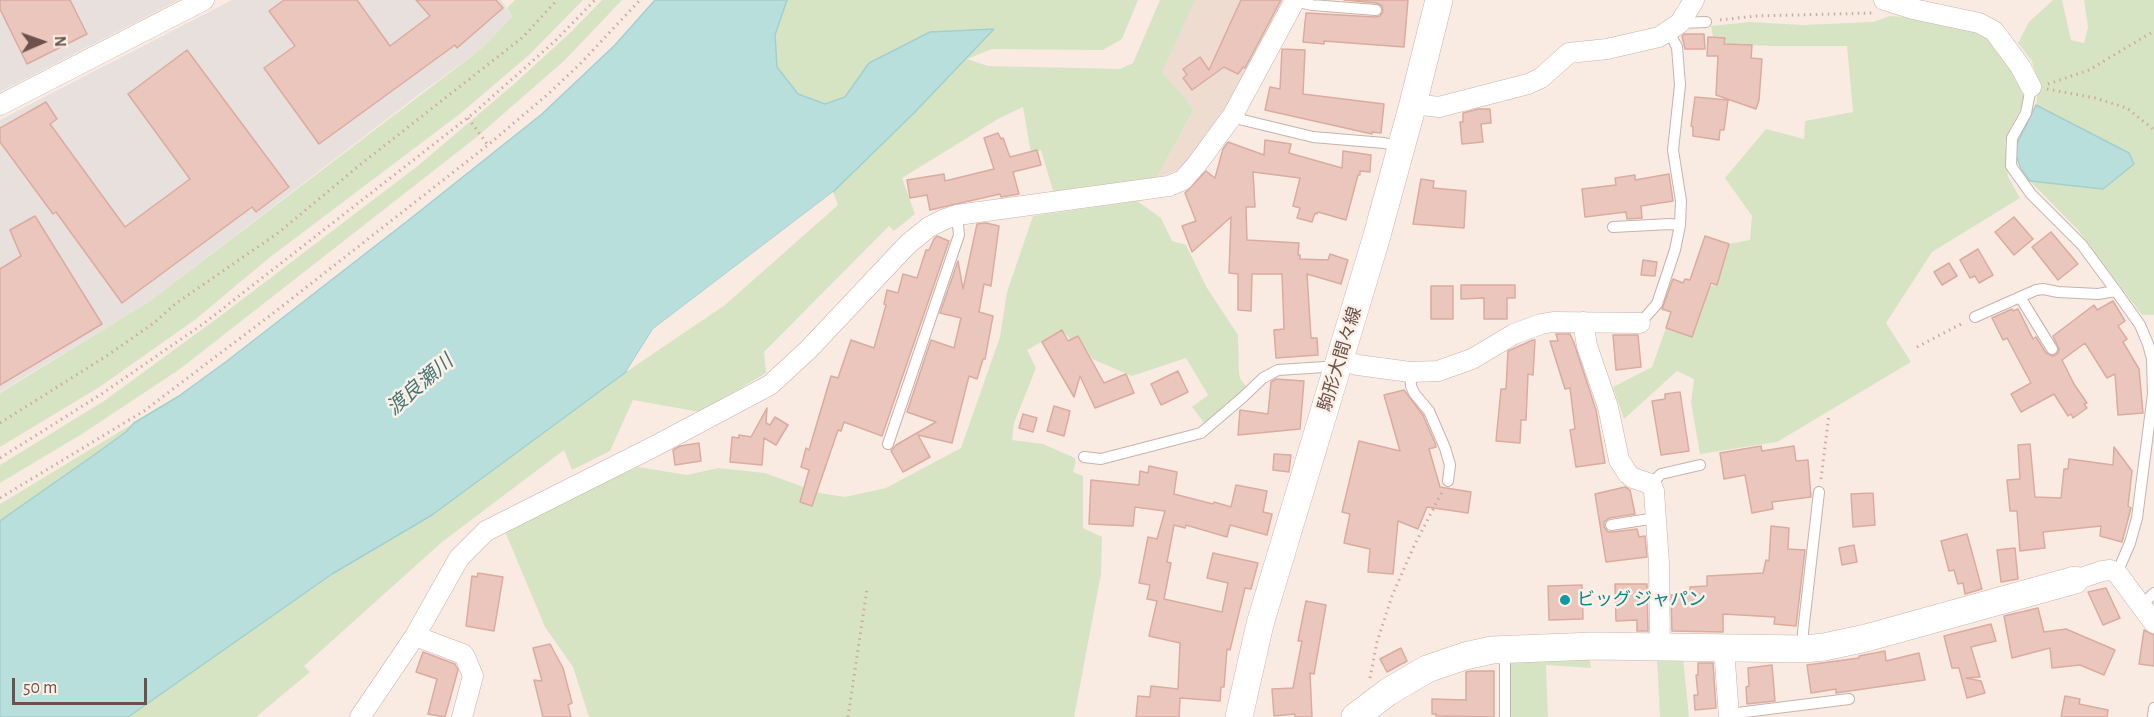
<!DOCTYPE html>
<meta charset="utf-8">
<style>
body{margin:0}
#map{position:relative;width:2154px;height:717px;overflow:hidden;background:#f9ebe2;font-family:"Alegreya Sans",sans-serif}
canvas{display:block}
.north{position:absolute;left:12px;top:12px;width:60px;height:60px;-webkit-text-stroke:4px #fcf0e7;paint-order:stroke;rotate:88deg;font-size:16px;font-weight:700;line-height:24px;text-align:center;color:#6d514c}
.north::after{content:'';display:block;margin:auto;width:21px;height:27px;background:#6d514c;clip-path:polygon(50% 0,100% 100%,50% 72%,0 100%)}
.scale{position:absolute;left:12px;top:678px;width:135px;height:27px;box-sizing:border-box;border:3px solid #6d514c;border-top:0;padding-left:8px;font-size:18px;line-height:21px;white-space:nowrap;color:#6d514c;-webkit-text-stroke:4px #fcf0e7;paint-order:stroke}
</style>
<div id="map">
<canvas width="2154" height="717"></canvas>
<div class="north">N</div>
<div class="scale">50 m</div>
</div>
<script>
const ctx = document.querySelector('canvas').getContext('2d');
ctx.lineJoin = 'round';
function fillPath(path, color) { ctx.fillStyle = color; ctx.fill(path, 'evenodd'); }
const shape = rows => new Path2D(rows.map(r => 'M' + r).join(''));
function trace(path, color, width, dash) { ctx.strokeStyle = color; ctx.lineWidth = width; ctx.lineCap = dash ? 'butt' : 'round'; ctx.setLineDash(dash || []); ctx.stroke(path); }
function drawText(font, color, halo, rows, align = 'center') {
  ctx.font = font + ' "Alegreya Sans","Noto Sans JP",sans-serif'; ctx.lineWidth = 5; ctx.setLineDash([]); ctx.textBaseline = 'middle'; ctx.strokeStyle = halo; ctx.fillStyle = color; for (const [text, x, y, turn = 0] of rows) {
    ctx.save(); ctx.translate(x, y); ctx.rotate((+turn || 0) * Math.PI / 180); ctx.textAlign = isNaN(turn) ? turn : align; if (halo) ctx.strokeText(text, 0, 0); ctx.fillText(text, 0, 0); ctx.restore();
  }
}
fillPath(shape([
 [1194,0,1286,0,1226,112,1182,168,1156,179,1194,109,1161,72]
]), '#efdcd1');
fillPath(shape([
 [0,0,179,0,0,92],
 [232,0,501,0,512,17,481,49,422,92,150,301,0,392,0,120]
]), '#e8e0dc');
fillPath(shape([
 [515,0,583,0,529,55,461,113,269,258,196,319,101,386,0,447,0,393,150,301,481,49,512,17,507,8],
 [602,0,622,0,565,60,478,136,180,369,82,434,0,483,0,465,104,401,223,314,419,165,514,84,571,32],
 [787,0,1138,0,1122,39,1103,50,992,49,967,59,988,66,1120,69,1133,63,1160,0,1195,0,1162,72,1194,109,1156,179,1054,194,1041,150,1031,153,1023,107,998,119,902,178,915,214,894,231,889,226,764,352,766,373,700,412,633,400,610,451,572,470,564,450,442,542,304,666,310,672,256,717,128,717,332,574,432,515,626,372,725,305,838,205,833,192,855,169,869,63,845,97,825,104,798,94,777,67,775,35],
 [2053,0,2062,0,2071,40,2084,43,2088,27,2084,0,2154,0,2154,315,2142,315,2078,230,2030,181,2103,189,2129,153,2036,105,2038,87,2032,61,2018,43,2029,22],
 [1890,16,1917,18,1987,34,2023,86,2023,105,2010,129,2005,143,2008,177,2020,198,1932,252,1886,323,1911,362,1777,442,1700,454,1691,402,1694,379,1677,371,1624,419,1613,387,1652,367,1666,328,1692,337,1709,287,1717,284,1729,244,1750,240,1752,216,1725,178,1766,129,1804,139,1805,121,1853,112,1847,46,1770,46,1724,44,1724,38,1713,37,1711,26,1749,22,1803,25,1873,22],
 [1137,201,1161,218,1172,241,1186,245,1207,288,1238,335,1239,373,1240,378,1247,388,1205,424,1192,407,1208,395,1186,358,1132,376,1092,359,1078,336,1071,340,1062,330,1027,350,1036,368,1014,423,1012,440,1043,444,1075,458,1076,461,1073,472,1083,476,1083,528,1102,537,1101,574,1074,717,589,717,573,667,545,627,504,529,638,467,687,475,718,468,765,473,820,493,845,497,886,488,961,448,1000,337,1007,292,1033,216],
 [134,423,126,432,94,455,0,521,0,504],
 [1683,658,1689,717,1660,717,1657,659,1590,660,1591,668,1546,665,1548,717,1510,717,1511,664,1515,660]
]), '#d7e4c3');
const water = shape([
 [655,0,787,0,775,35,777,67,798,94,825,104,845,97,869,63,930,32,994,29,914,113,833,192,653,329,626,372,432,515,332,574,128,717,0,717,0,521,94,455,126,432,134,423,179,396,227,361,410,219,542,114,615,45,655,0],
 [2036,105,2129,153,2134,164,2103,189,2030,181,2021,169,2016,155,2016,146,2036,105]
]);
fillPath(water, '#b9dfdd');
trace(water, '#a1d0ce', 1.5);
fillPath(shape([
 [833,192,834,195,655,331,632,368,626,372,653,329]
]), '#f9ebe2');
const building = shape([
 [0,0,70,0,87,34,27,64,0,9,0,0],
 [284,0,357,0,390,46,430,16,416,0,496,0,503,8,457,48,455,45,319,144,264,68,295,46,269,11,284,0],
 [1241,0,1281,0,1245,68,1243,67,1238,74,1224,67,1192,90,1183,78,1187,75,1183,69,1200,57,1209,70,1241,0],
 [1344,0,1408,0,1404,47,1324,41,1324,44,1303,42,1306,13,1375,17,1380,16,1383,11,1382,6,1377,3,1344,0],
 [1684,34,1704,34,1705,49,1685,49,1682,36,1684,34],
 [1708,37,1725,38,1724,44,1752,45,1751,58,1762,59,1759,100,1756,109,1716,95,1718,56,1707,56,1708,37],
 [1282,49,1305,50,1303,94,1384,104,1381,133,1372,132,1372,134,1265,110,1270,87,1280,89,1282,49],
 [187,50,289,187,256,212,252,207,122,303,56,212,53,214,0,142,0,128,46,102,57,119,50,124,125,227,190,179,128,94,187,50],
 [1695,97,1728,100,1724,130,1720,130,1719,140,1693,136,1693,127,1691,126,1695,97],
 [1478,109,1490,109,1491,123,1481,124,1483,142,1462,144,1460,122,1463,122,1463,113,1478,109],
 [998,133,1001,139,1003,138,1010,157,1037,150,1041,165,1013,172,1019,194,1001,197,1000,194,930,210,927,195,910,198,907,180,944,174,945,181,994,169,984,138,998,133],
 [1265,140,1291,144,1289,153,1342,168,1343,151,1371,155,1370,172,1360,171,1360,175,1358,175,1346,220,1318,212,1317,214,1315,213,1312,222,1297,218,1300,208,1293,206,1300,178,1253,172,1255,207,1246,207,1247,240,1299,243,1298,255,1300,255,1300,259,1328,260,1330,254,1348,260,1341,284,1307,274,1311,338,1317,338,1318,355,1276,358,1274,330,1284,329,1282,274,1252,274,1251,311,1238,310,1238,274,1229,273,1231,217,1192,252,1182,226,1196,221,1185,193,1206,171,1215,178,1223,149,1228,142,1264,155,1265,140],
 [1669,174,1673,201,1641,206,1642,218,1627,219,1626,212,1585,217,1582,189,1616,185,1615,178,1635,175,1635,180,1669,174],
 [1421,179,1434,181,1433,188,1466,191,1464,228,1413,224,1421,179],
 [35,216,102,324,0,385,0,269,21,256,10,230,35,216],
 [2014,217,2033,239,2014,255,1995,232,2014,217],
 [986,223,999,226,991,286,984,284,979,312,993,316,985,359,983,359,977,379,969,376,952,443,918,435,930,457,903,472,891,451,896,445,936,422,907,412,931,340,954,348,961,318,940,313,958,261,963,289,977,224,986,223],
 [2051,232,2078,264,2058,280,2032,247,2051,232],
 [937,236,949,241,882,436,844,422,841,431,838,430,812,506,800,502,809,470,801,467,806,448,809,450,831,376,838,378,851,340,874,348,886,305,884,304,887,290,898,293,903,274,917,278,926,250,929,250,934,239,937,236],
 [1705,236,1729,244,1717,285,1711,283,1692,337,1666,328,1671,312,1662,309,1673,279,1683,283,1685,279,1690,280,1705,236],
 [1978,249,1993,275,1979,283,1975,276,1970,278,1960,260,1978,249],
 [1643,260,1657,262,1655,276,1641,275,1643,260],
 [1949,263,1957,276,1942,285,1934,272,1949,263],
 [1461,285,1515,285,1515,298,1507,298,1507,319,1484,319,1484,298,1461,299,1461,285],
 [1431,286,1453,286,1453,319,1431,319,1431,286],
 [2113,301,2125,321,2118,326,2127,339,2123,342,2139,369,2143,413,2118,415,2115,374,2107,378,2085,343,2062,360,2074,384,2087,403,2084,404,2087,408,2073,418,2071,414,2068,416,2054,394,2021,412,2011,394,2031,383,2007,338,2003,340,1992,318,2012,309,2013,311,2018,309,2033,339,2036,337,2046,353,2053,356,2058,353,2059,349,2053,336,2094,305,2097,310,2113,301],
 [1062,330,1068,341,1078,336,1104,383,1126,374,1134,393,1095,408,1080,376,1074,397,1042,342,1062,330],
 [1556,334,1570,334,1574,343,1596,410,1605,463,1576,467,1570,430,1575,429,1570,388,1565,389,1550,341,1558,341,1556,334],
 [1613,335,1638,335,1641,367,1616,370,1613,335],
 [1533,340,1535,340,1533,375,1528,374,1526,420,1521,420,1520,443,1496,441,1501,389,1506,389,1508,351,1533,340],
 [1178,371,1188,392,1161,405,1151,384,1178,371],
 [1276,379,1304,381,1300,429,1238,435,1240,410,1268,414,1271,382,1276,379],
 [1404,390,1423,415,1435,443,1436,447,1429,449,1440,487,1471,492,1468,513,1427,507,1418,529,1398,521,1393,574,1368,572,1370,549,1344,543,1350,514,1342,512,1359,441,1400,451,1384,395,1404,390],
 [1680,392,1689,451,1661,455,1652,401,1665,399,1665,394,1680,392],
 [1054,406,1070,411,1064,436,1047,431,1054,406],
 [767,408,766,423,770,425,775,417,788,425,776,445,764,438,762,465,730,462,732,437,739,438,739,435,751,437,767,408],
 [1023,414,1037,418,1033,432,1019,428,1023,414],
 [699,443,701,461,675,465,673,450,680,446,699,443],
 [2030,444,2035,497,2061,498,2064,469,2068,469,2069,459,2113,465,2114,447,2132,471,2128,506,2131,508,2122,542,2100,536,2101,526,2043,532,2045,548,2020,551,2017,511,2010,511,2007,480,2020,479,2018,445,2030,444],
 [1761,446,1762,451,1794,446,1796,461,1808,460,1811,497,1772,502,1773,509,1752,513,1745,475,1724,479,1720,453,1761,446],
 [1274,454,1291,455,1289,472,1273,470,1274,454],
 [1149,466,1177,472,1174,494,1213,504,1214,502,1231,507,1236,485,1267,491,1263,512,1272,514,1267,535,1230,525,1227,537,1186,525,1185,528,1174,525,1167,562,1171,563,1164,599,1222,612,1228,583,1207,578,1213,553,1258,563,1251,589,1245,588,1230,650,1227,649,1224,687,1221,687,1220,701,1180,698,1179,717,1136,717,1138,696,1150,697,1151,686,1178,689,1180,643,1149,636,1157,601,1147,599,1150,585,1139,583,1148,537,1157,539,1165,511,1135,507,1133,526,1089,524,1091,480,1139,485,1140,471,1148,473,1149,466],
 [1625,487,1630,490,1635,514,1609,518,1604,522,1604,527,1608,532,1612,532,1637,529,1639,537,1645,536,1647,557,1606,562,1595,494,1625,487],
 [1873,493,1875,525,1853,527,1851,494,1873,493],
 [1771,526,1789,528,1788,549,1805,550,1796,626,1774,624,1775,617,1723,614,1723,632,1672,631,1671,595,1690,595,1690,587,1707,586,1707,576,1763,573,1766,560,1769,561,1771,526],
 [1967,534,1982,589,1965,594,1963,583,1958,584,1954,570,1949,571,1941,541,1967,534],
 [1854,545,1857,562,1842,565,1839,548,1854,545],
 [2015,548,2018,579,2001,582,1997,550,2015,548],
 [478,573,503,577,494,631,466,626,472,576,477,577,478,573],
 [1615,584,1647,584,1648,631,1637,631,1637,620,1616,621,1615,584],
 [1582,585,1583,619,1549,620,1548,586,1582,585],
 [2106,588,2120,618,2103,625,2088,592,2106,588],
 [1306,601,1326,605,1314,674,1310,673,1312,717,1295,717,1295,714,1274,716,1272,689,1293,688,1302,641,1298,641,1306,601],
 [2038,608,2044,632,2066,629,2115,650,2104,675,2080,665,2052,668,2050,648,2012,658,2004,616,2038,608],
 [1991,624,1996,641,1971,647,1980,677,1966,678,1981,681,1985,693,1967,698,1959,668,1952,668,1944,636,1991,624],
 [2144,630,2154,635,2154,666,2139,664,2144,630],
 [550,644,563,668,572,703,568,705,571,717,543,717,534,680,542,681,533,648,550,644],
 [1401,648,1407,661,1387,672,1380,659,1401,648],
 [1885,651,1886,661,1919,653,1925,680,1836,693,1836,689,1811,693,1807,665,1859,658,1859,656,1885,651],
 [423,652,455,664,458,670,445,717,428,714,437,679,416,672,423,652],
 [1698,663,1713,663,1716,708,1695,710,1694,695,1698,695,1696,675,1698,675,1698,663],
 [1772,665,1775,701,1747,704,1746,687,1749,686,1748,668,1772,665],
 [1471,671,1494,671,1494,717,1436,716,1436,714,1432,714,1432,699,1466,700,1466,672,1471,671],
 [2065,696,2080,699,2079,704,2108,710,2107,717,2061,717,2065,696]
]);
fillPath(building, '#ebc6bd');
trace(building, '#dbab9f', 1.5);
const lane = shape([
 [1294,1,1312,5,1376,10],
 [1680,23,1706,22],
 [2031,87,2026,113,2012,138,2011,166,2031,194,2082,245,2116,291,2140,325,2148,344,2152,359,2153,394,2137,518,2130,543,2117,573],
 [1233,115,1243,120,1313,137,1384,143,1401,147],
 [1613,227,1670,224,1680,225],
 [2020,297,2052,349],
 [1975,317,2036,290,2043,289,2058,292,2098,294,2116,291],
 [1640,323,1657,304,1675,250,1680,225,1681,201,1673,150,1680,85,1677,47,1669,32],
 [1410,372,1411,386,1414,393,1429,411,1445,448,1450,465,1448,481],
 [888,444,959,235,957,215],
 [1084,457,1101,459,1201,433,1242,398,1263,378,1278,370,1325,367,1336,369],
 [1651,484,1661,474,1700,465],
 [1611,525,1656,518],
 [2141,606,2154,593],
 [1803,648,1803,632,1819,492],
 [1505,649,1505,717],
 [1729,714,1849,699],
 [2153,717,2154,708]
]);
const street = shape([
 [1884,0,1913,9,1979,23,1994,31,2020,66,2031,87],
 [1413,104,1439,107,1528,84,1541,78,1569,53,1607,49,1659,37,1680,23,1694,0],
 [0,105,204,0],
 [1583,322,1587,346,1608,407,1619,460,1628,474,1633,478,1651,484,1654,491,1659,563,1660,647],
 [1339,360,1358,365,1410,372,1438,371,1472,359,1514,334,1541,324,1553,322,1640,323],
 [2075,580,2102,571,2110,570,2117,573,2154,623],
 [415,636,463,654,466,659,473,676,462,717],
 [1724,648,1729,717],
 [360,717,415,636,459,558,486,531,655,446,770,385,808,350,908,244,929,227,945,219,957,215,1169,186,1183,180,1197,164,1233,115,1295,0]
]);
const secondary = shape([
 [1239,717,1260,624,1376,239,1413,104,1439,0],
 [1355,717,1388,692,1427,669,1465,656,1492,650,1594,646,1803,649,1824,647,1866,638,2075,580]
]);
trace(lane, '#c8b2ab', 12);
trace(street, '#c8b2ab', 21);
trace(secondary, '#cdb3ab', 28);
trace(shape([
 [1720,20,1756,16,1872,13],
 [2048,84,2089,70,2154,31],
 [2047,89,2095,98,2127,108,2154,130],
 [468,118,488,145],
 [1917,347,1963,323],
 [0,423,105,357,154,323,175,304,278,233,361,164,523,37,557,0],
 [0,458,100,395,203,324,475,112,555,41,595,0],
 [1821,479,1829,414],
 [0,498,144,411,276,311,488,145,547,95,580,64,640,0],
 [1370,678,1377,642,1392,596,1414,546,1442,492],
 [848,717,867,589]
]), '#cfaaa1', 3, [1.5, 4.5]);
trace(lane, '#fff', 10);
trace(street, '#fff', 20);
trace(secondary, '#fff', 27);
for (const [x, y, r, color] of [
 [1565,600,6,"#0f9aa8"]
]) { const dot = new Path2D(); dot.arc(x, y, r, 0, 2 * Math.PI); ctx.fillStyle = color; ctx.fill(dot); trace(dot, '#fcf0e7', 2); }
drawText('18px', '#6d514c', '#fcf0e7', [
 ["駒形大間々線",1340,359,-73]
]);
drawText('18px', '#0d838f', '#fcf0e7', [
 ["ビッグ ジャパン",1577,600]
], 'left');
drawText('italic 20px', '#457776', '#fcf0e7', [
 ["渡良瀬川",420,385,-41]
]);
</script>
